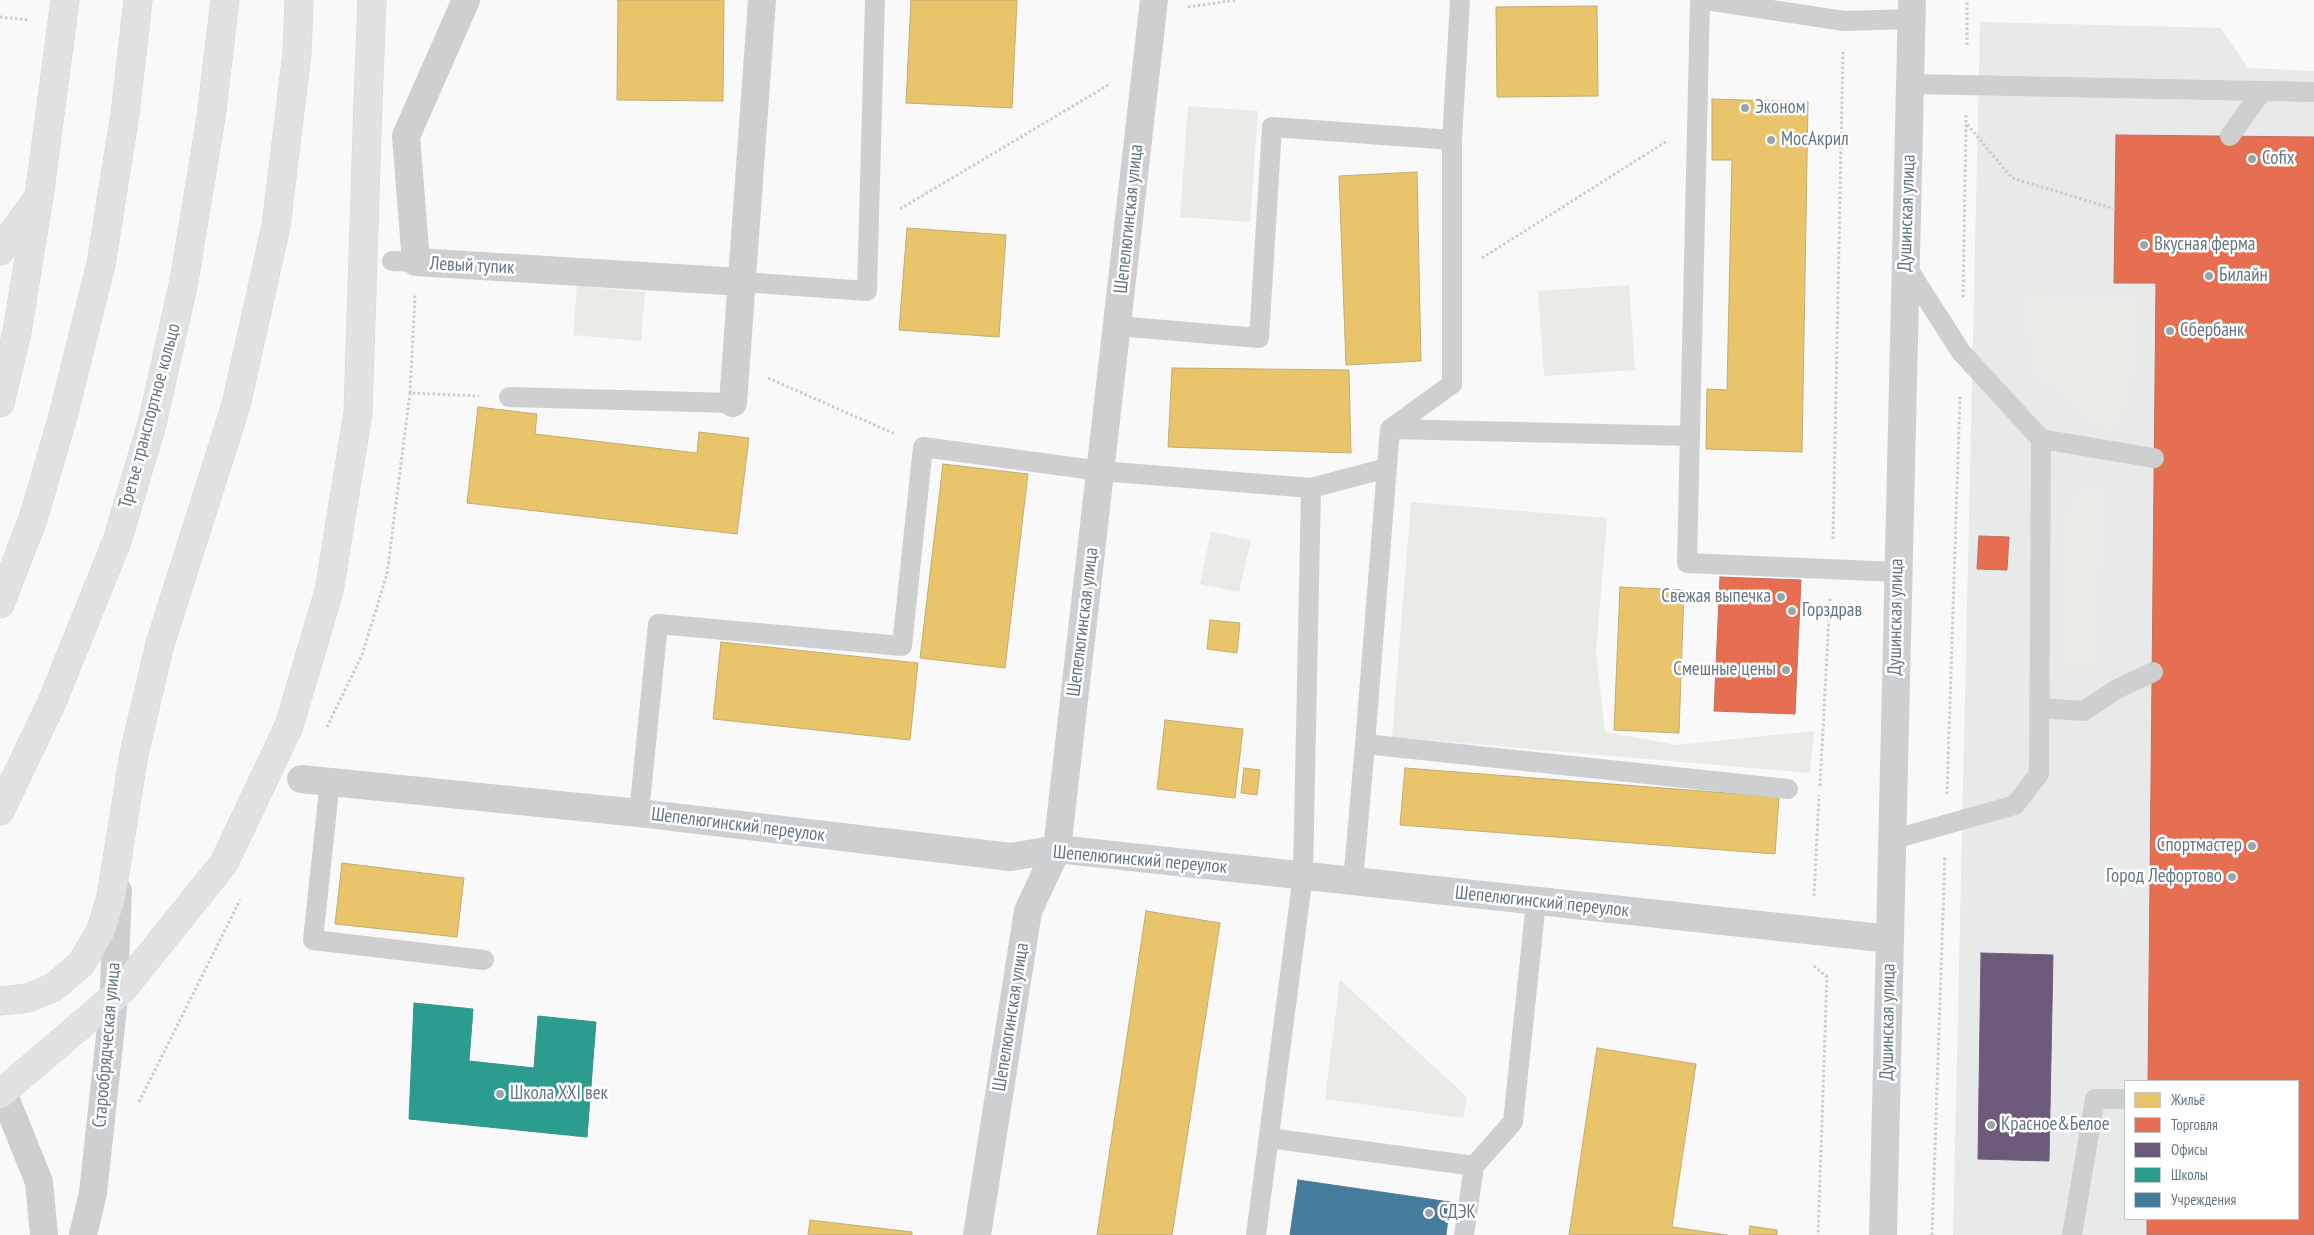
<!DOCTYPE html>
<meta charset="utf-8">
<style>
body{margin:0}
#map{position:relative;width:2314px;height:1235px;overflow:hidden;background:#f9f9f9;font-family:"PT Sans Narrow",sans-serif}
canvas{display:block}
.legend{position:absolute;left:2124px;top:1080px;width:175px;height:140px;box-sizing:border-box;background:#fff;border:1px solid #c1c8cd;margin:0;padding:6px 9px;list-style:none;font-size:15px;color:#657683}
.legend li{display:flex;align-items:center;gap:10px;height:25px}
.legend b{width:25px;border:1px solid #c1c8cd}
</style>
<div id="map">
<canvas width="2314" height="1235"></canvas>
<ul class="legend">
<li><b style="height:14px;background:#e9c46a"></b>Жильё</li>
<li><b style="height:14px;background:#e76f51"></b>Торговля</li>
<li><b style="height:14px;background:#6d597a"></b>Офисы</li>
<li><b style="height:14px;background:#2a9d8f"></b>Школы</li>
<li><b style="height:14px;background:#457b9d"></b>Учреждения</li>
</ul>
</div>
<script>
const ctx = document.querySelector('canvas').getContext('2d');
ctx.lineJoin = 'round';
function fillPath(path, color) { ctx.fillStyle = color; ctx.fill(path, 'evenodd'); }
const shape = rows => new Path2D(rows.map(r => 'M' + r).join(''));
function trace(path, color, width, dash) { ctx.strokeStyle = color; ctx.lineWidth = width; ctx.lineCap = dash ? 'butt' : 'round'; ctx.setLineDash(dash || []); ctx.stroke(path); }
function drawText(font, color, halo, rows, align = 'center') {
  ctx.font = font + ' "PT Sans Narrow",sans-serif'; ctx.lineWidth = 5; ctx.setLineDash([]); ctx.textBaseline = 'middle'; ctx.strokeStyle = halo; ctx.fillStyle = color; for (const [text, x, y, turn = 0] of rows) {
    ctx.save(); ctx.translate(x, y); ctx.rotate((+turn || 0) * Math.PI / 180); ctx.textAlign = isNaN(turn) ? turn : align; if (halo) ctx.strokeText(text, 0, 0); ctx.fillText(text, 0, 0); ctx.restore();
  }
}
fillPath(shape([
 [1980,22,2221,28,2248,68,2314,71,2314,1235,1953,1235],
 [2125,1081,2298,1081,2298,1219,2125,1219]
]), '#e8e9e9');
fillPath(shape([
 [1188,106,1258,111,1250,222,1180,217],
 [1629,285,1635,370,1544,376,1538,291],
 [577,286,645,292,641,341,573,335],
 [2023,292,2138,299,2136,357,2121,423,2108,434,2081,415,2032,370],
 [2103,484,2096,667,2062,667,2068,511,2079,490],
 [1411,502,1607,518,1596,652,1605,732,1676,745,1814,731,1810,773,1392,737],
 [1211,532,1251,540,1239,592,1200,584],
 [1340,980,1467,1097,1463,1118,1325,1099]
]), '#e8ebe6');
const homes = shape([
 [618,0,724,0,723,101,617,100,618,0],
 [911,0,1017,0,1012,108,906,103,911,0],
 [1597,6,1598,96,1497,97,1496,7,1597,6],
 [1712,99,1808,102,1802,452,1706,449,1707,389,1727,390,1732,160,1712,160,1712,99],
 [1417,172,1421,361,1346,365,1339,176,1417,172],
 [907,228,1006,235,999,337,899,330,907,228],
 [1172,368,1349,370,1351,453,1168,447,1172,368],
 [478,407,537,414,535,434,697,453,699,432,749,438,737,534,467,503,478,407],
 [943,464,1028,474,1005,668,920,658,943,464],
 [1620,587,1684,590,1679,733,1614,730,1620,587],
 [1210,620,1240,623,1237,653,1207,649,1210,620],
 [721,642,918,663,910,740,713,719,721,642],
 [1165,720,1243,729,1235,798,1157,789,1165,720],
 [1244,768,1260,770,1257,795,1241,793,1244,768],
 [1405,768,1779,797,1775,854,1400,825,1405,768],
 [342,863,464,878,457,937,335,924,342,863],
 [1146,911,1220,923,1172,1235,1097,1235,1146,911],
 [1597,1048,1696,1064,1672,1227,1727,1235,1569,1235,1597,1048],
 [810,1220,912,1232,912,1235,808,1235,810,1220],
 [1750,1226,1777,1230,1777,1235,1749,1235,1750,1226]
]);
fillPath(homes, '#e9c46a');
trace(homes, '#c1ad72', 1);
const shops = shape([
 [2116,135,2314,137,2314,1235,2147,1235,2147,1219,2298,1219,2298,1081,2148,1081,2156,283,2114,283,2116,135],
 [1979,536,2009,537,2007,570,1977,569,1979,536],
 [1720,577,1801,580,1795,714,1714,711,1720,577]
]);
fillPath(shops, '#e76f51');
trace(shops, '#c07160', 1);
const offices = shape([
 [1981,953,2053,955,2049,1161,1978,1159,1981,953]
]);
fillPath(offices, '#6d597a');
trace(offices, '#6b627d', 1);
const schools = shape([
 [414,1003,473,1009,469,1061,534,1068,538,1016,596,1022,587,1137,409,1119,414,1003]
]);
fillPath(schools, '#2a9d8f');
trace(schools, '#3c918b', 1);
const public = shape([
 [1298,1180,1450,1202,1446,1235,1290,1235,1298,1180]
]);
fillPath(public, '#457b9d');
trace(public, '#4f7a95', 1);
const primary = shape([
 [368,102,372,0],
 [0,251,35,202],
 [0,403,17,332,39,197,65,0],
 [0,604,33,519,63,416,101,264,125,114,138,0],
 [0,811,52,702,117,541,152,424,184,281,211,117,225,0],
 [0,1001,28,998,54,987,81,964,101,930,111,897,134,754,160,644,236,405,276,226,297,53,299,0]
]);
trace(primary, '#d5d6d7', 29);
trace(shape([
 [1188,7,1236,0],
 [0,17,29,20],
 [1967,45,1967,0],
 [1966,115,1966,123,2012,178,2115,209],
 [900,209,1110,84],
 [1482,258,1667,141],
 [1963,297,1966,123],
 [768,378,895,434],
 [410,393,415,295],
 [1833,539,1843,51],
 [327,727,362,655,387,574,410,393,479,396],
 [1820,786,1830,598],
 [1947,794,1960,396],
 [1814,896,1819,795],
 [1814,966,1827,977,1818,1235],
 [139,1102,240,900],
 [1932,1235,1945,855]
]), '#cbcccd', 3, [2.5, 2.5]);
trace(shape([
 [1460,0,1452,140,1452,384,1390,429,1365,744,1788,789],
 [1700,0,1687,563,1897,572],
 [1706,0,1844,21,1912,19],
 [1911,84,2314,92],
 [2230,136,2262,91],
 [392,261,416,262],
 [1906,266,1961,352,2041,439],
 [742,282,867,291,875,0],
 [1117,326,1259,338,1272,127,1452,140],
 [509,397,733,403],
 [1390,429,1690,436],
 [2040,708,2084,711,2117,689,2153,672],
 [330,781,313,940,484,960],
 [639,813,658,624,902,646,923,447,1101,471,1311,488,1387,468],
 [1891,840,2015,805,2039,774,2041,439,2154,458],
 [1353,882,1365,744],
 [1269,1138,1474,1166],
 [1256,1235,1303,875,1311,488],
 [1464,1235,1474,1166,1513,1122,1536,902],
 [2072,1235,2095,1099,2125,1099]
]), '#cecfd0', 20);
trace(shape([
 [466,0,406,136,416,262,742,282],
 [733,403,762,0],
 [301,779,639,813,1011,857,1057,849,1890,939],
 [977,1235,1028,911,1057,849,1154,0]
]), '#cecfd0', 28);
trace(shape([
 [0,1092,6,1100,39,1182,44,1235],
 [83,1235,93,1193,113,1008,118,891],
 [1883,1235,1912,0]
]), '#cecfd0', 28);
trace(primary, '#e1e2e2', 28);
const primaryBridge = shape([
 [0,1094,122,990,224,863,289,726,329,591,358,413,368,102]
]);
trace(primaryBridge, '#d5d6d7', 29, []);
trace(primaryBridge, '#e1e2e2', 28);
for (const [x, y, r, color] of [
 [1745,108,5,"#99a4ac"],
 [1771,140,5,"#99a4ac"],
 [2252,159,5,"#99a4ac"],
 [2144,245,5,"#99a4ac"],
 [2209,276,5,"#99a4ac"],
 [2170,331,5,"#99a4ac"],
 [1781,597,5,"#99a4ac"],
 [1792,611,5,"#99a4ac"],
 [1786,670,5,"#99a4ac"],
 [2252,846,5,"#99a4ac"],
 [2232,877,5,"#99a4ac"],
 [500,1094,5,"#99a4ac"],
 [1991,1125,5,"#99a4ac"],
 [1429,1213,5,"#99a4ac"]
]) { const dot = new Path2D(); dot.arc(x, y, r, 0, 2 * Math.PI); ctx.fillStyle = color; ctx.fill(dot); trace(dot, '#fff', 2); }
drawText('19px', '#657683', '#fff', [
 ["Эконом",1755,108],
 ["МосАкрил",1781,140],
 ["Cofix",2262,159],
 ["Вкусная ферма",2154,245],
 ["Билайн",2219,276],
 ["Сбербанк",2180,331],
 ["Свежая выпечка",1771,597,"right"],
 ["Горздрав",1802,611],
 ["Смешные цены",1776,670,"right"],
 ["Спортмастер",2242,846,"right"],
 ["Город Лефортово",2222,877,"right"],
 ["Школа XXI век",510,1094],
 ["Красное&Белое",2001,1125],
 ["СДЭК",1439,1213]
], 'left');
drawText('19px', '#657683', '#fff', [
 ["Душинская улица",1907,213,-88],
 ["Шепелюгинская улица",1129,219,-84],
 ["Левый тупик",472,266,3],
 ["Третье транспортное кольцо",150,416,-75],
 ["Душинская улица",1896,617,-89],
 ["Шепелюгинская улица",1083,622,-83],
 ["Шепелюгинский переулок",738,825,7],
 ["Шепелюгинский переулок",1140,860,5],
 ["Шепелюгинский переулок",1542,902,6],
 ["Шепелюгинская улица",1011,1017,-81],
 ["Душинская улица",1888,1022,-89],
 ["Старообрядческая улица",107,1045,-85]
]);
</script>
